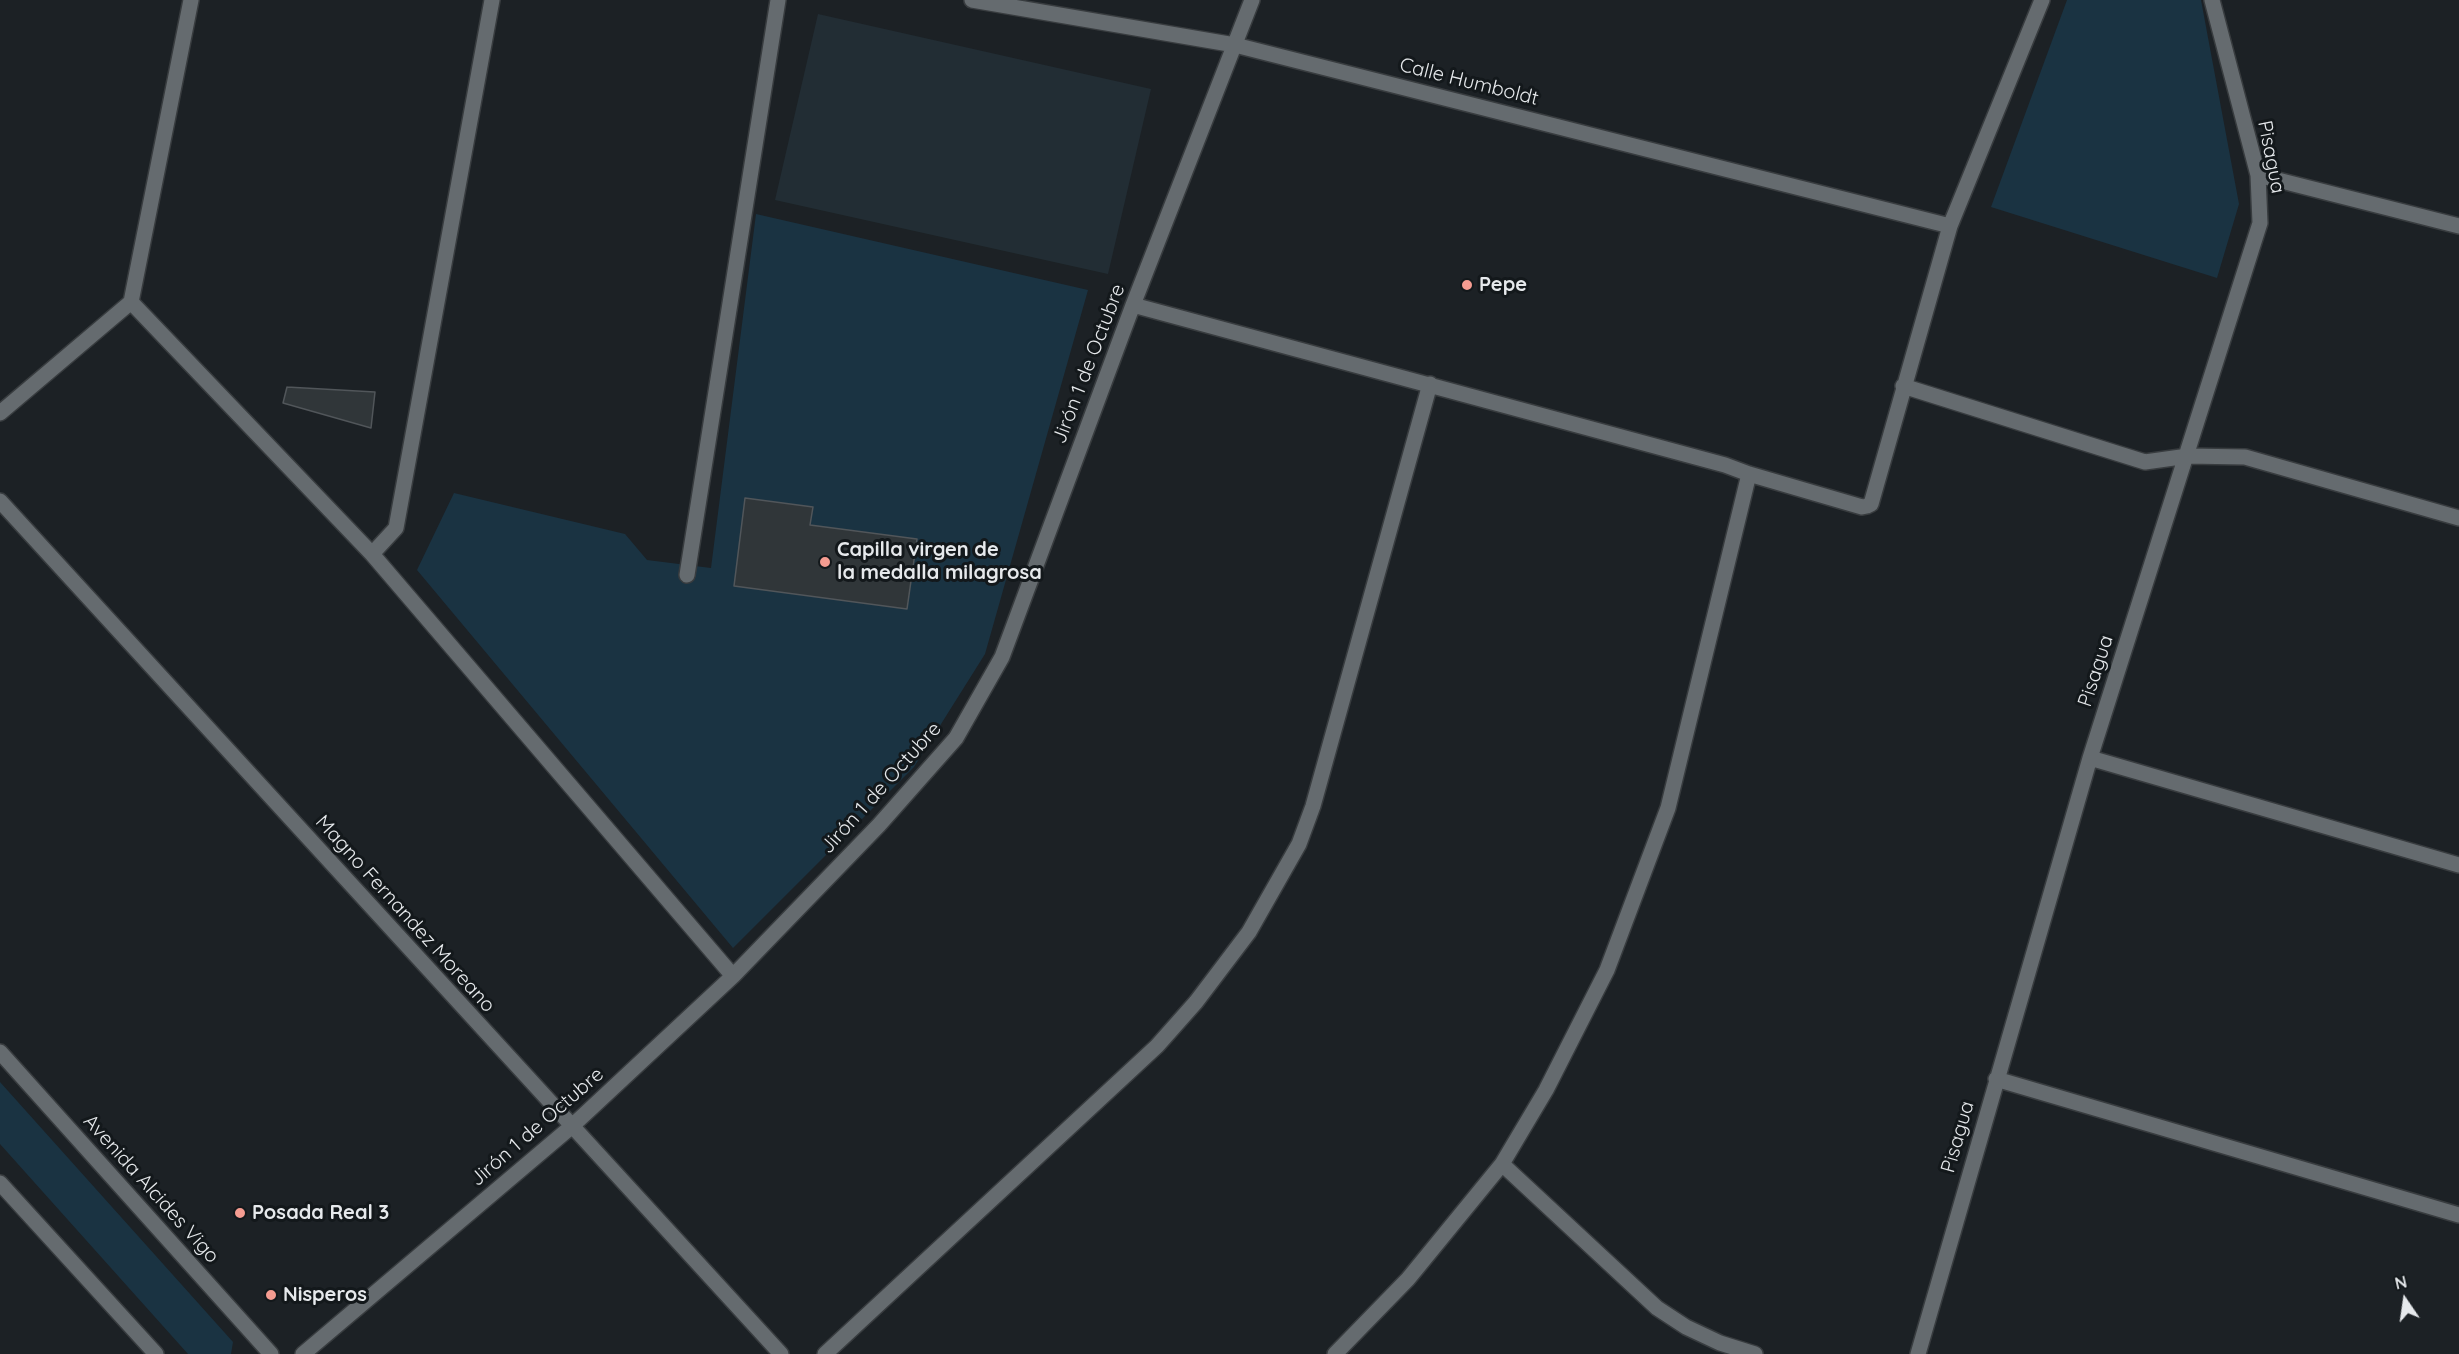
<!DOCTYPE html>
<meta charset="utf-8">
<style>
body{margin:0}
#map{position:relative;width:2459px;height:1354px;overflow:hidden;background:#1c2125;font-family:Quicksand,sans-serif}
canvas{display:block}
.north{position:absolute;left:2375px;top:1270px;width:60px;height:60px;-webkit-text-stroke:4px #13181b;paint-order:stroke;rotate:347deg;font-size:16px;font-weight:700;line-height:24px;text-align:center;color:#e6e9ec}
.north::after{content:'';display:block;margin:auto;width:21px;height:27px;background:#e6e9ec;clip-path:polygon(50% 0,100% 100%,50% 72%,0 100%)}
</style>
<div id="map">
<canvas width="2459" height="1354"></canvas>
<div class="north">N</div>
</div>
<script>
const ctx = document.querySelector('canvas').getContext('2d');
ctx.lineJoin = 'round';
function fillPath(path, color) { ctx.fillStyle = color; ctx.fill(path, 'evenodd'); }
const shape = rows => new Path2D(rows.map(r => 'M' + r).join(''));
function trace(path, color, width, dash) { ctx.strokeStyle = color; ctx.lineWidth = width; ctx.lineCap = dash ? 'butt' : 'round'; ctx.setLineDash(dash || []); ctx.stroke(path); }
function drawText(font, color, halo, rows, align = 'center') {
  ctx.font = font + ' Quicksand,sans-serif'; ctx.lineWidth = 6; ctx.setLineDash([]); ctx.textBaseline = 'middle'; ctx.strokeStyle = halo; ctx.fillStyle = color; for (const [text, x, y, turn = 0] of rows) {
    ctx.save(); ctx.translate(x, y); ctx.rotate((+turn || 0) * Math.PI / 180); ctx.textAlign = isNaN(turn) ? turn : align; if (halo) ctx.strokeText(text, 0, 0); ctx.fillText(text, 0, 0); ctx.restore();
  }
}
fillPath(shape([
 [818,14,1151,89,1108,274,775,200]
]), '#222d34');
fillPath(shape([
 [2067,0,2201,0,2239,204,2217,278,1991,207],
 [756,214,1088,290,985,654,914,767,733,948,417,570,454,493,625,534,647,560,711,568],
 [0,1082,233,1342,231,1354,188,1354,0,1144]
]), '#1a3342');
const building = shape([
 [287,387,375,392,371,428,283,403,287,387],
 [745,498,813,507,810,525,917,539,907,609,734,586,745,498]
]);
fillPath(building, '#303639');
trace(building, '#51565a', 1.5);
const minor = shape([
 [972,0,1235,45,1950,226],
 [2258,175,2459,226],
 [131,302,372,554,733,976],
 [131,302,191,0],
 [1133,305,1725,465,1749,474,1862,507,1867,506,1871,504,1950,226,2042,0],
 [1903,386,2145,462,2188,456,2245,457,2459,518],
 [0,413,131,302],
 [0,501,781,1354],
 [372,554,396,528,492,0],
 [687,575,778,0],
 [2090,758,2459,865],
 [0,1052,271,1354],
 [1996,1079,2459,1215],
 [1502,1164,1657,1308,1686,1327,1720,1343,1755,1354],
 [0,1183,156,1354],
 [303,1354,571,1127,733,976,879,825,956,738,1002,657,1133,305,1252,0],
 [825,1354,1157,1046,1196,1002,1249,932,1299,844,1313,806,1430,384],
 [1335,1354,1408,1279,1502,1164,1546,1090,1607,970,1668,808,1749,474],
 [1918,1354,2090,758,2260,223,2258,175,2212,0]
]);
trace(minor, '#383c3f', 18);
trace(minor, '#656b6f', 15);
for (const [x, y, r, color] of [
 [1467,285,6,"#f59c91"],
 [825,562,6,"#f59c91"],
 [240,1213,6,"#f59c91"],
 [271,1295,6,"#f59c91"]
]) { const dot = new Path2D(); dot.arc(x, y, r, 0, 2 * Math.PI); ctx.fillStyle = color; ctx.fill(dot); trace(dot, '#13181b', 2); }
drawText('20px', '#e6e9ec', '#13181b', [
 ["Calle Humboldt",1469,82,14],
 ["Pisagua",2271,157,79],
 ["Jirón 1 de Octubre",1089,364,-69],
 ["Pisagua",2096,671,-72],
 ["Jirón 1 de Octubre",881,788,-48],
 ["Magno Fernandez Moreano",405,914,48],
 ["Jirón 1 de Octubre",537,1127,-41],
 ["Pisagua",1958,1137,-74],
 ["Avenida Alcides Vigo",151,1189,48]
]);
drawText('bold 20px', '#e6e9ec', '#13181b', [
 ["Pepe",1479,285],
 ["Capilla virgen de",837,550],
 ["la medalla milagrosa",837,573],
 ["Posada Real 3",252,1213],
 ["Nisperos",283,1295]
], 'left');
</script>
